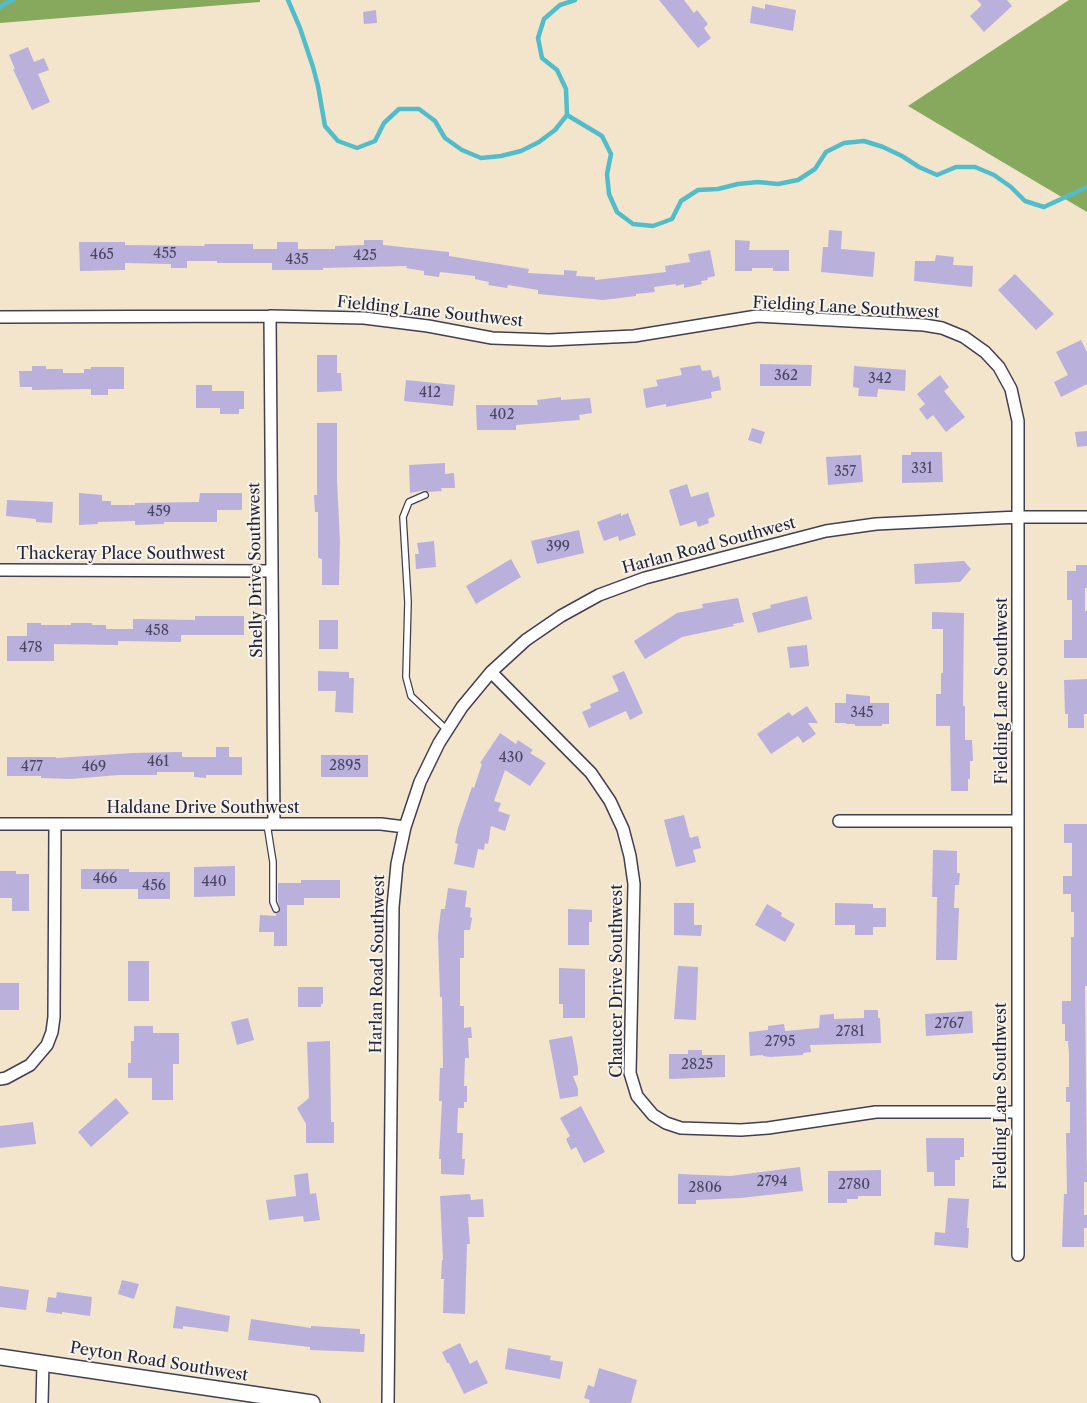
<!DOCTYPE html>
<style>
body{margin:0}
canvas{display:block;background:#f3e4cc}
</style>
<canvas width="1087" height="1403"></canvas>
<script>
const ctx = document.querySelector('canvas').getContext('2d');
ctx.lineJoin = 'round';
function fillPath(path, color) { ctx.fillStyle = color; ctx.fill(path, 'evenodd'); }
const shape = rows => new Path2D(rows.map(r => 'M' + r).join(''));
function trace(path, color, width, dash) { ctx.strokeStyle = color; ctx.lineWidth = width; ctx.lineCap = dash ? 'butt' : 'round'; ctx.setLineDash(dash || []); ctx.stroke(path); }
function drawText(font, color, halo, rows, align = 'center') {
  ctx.font = font + ' "Libre Caslon Text",serif'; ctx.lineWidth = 4; ctx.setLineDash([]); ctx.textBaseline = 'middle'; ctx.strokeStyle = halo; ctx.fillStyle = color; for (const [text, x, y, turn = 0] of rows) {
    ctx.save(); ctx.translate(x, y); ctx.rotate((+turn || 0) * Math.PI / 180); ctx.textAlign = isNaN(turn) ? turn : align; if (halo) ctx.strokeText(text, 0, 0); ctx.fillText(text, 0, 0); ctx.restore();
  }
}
fillPath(shape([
 [0,0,260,0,260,2,0,23],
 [1069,0,1087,0,1087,212,908,106]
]), '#87a95d');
trace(shape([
 [288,0,300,28,313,67,318,86,325,126,338,141,357,148,375,141,384,123,399,109,419,109,435,121,445,138,462,150,481,158,501,156,521,151,539,142,555,130,567,115,566,89,557,70,542,58,538,38,544,19,560,5,575,0],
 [0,8,4,4,13,0],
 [567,115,602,136,611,154,607,174,609,194,617,212,633,224,653,226,672,219,681,201,698,190,718,189,738,184,758,182,778,184,798,180,815,169,826,152,844,143,864,141,883,147,902,156,919,167,937,175,956,167,975,167,994,175,1011,187,1025,201,1044,207,1087,187]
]), '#51bdcb', 4.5);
fillPath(shape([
 [659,0,684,0,694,13,697,10,708,24,704,28,711,38,698,48],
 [977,0,1007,0,1012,6,984,32,970,16,982,5],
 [765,4,796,10,793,31,750,23,752,6,765,9],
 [376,10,377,23,364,24,363,12],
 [28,47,34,62,44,58,49,70,38,74,50,102,32,110,13,69,15,69,9,55],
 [829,230,842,231,841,249,875,252,873,277,821,272,823,247,828,247],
 [364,240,383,240,383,245,449,252,449,256,529,269,528,273,564,275,564,270,577,271,576,276,595,277,595,280,666,272,665,266,690,262,688,254,710,250,715,276,707,278,708,280,701,281,702,284,684,288,684,284,676,286,676,284,654,287,655,292,636,294,636,296,603,300,538,294,538,290,508,285,507,288,488,285,489,282,475,279,475,276,440,272,439,277,424,275,424,271,406,268,407,266,323,268,323,270,272,270,272,263,217,263,217,261,187,261,187,268,171,268,171,264,125,263,125,270,80,271,79,242,125,242,125,245,204,246,205,244,253,244,253,249,277,249,277,242,298,242,298,249,335,249,335,246,364,245],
 [735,240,750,241,749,250,789,250,789,271,773,271,773,268,752,268,752,271,735,271],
 [936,255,954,257,953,265,973,266,972,287,914,281,915,261,935,261],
 [1015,274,1054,314,1036,330,998,290],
 [1081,340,1087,352,1087,384,1061,397,1054,382,1068,375,1056,352],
 [317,355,337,355,337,373,341,373,342,391,317,392],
 [760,364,812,365,811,386,760,386],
 [700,365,702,371,711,370,713,378,719,376,721,390,711,392,712,398,666,407,666,404,646,408,643,389,658,386,656,380,682,375,680,368],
 [32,366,46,366,46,369,63,369,63,373,84,373,84,369,91,369,91,367,124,367,124,389,108,389,108,395,91,395,91,389,32,390,32,387,20,387,19,371,32,371],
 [854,366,906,370,905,391,878,389,877,397,858,396,859,388,853,387],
 [940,375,949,387,944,391,965,417,946,432,933,415,927,420,919,409,925,404,917,394],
 [406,380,455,385,453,406,404,401],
 [196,385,212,385,212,391,244,391,244,409,239,409,239,414,220,414,220,408,196,408],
 [561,397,561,400,590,398,592,413,579,415,580,420,516,425,516,430,477,430,476,405,538,405,537,400],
 [317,423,337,423,337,480,340,541,339,585,322,585,322,559,318,558,318,512,315,512,314,495,317,495],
 [752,428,765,432,761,444,748,440],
 [1087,431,1087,446,1077,447,1075,432],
 [911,452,942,452,943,482,902,483,902,455,911,455],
 [861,455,863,482,828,485,826,457],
 [445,463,445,474,454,473,455,488,441,488,442,491,428,492,425,490,410,493,409,465],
 [687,484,691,497,708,492,715,516,708,519,709,523,698,527,696,521,680,526,669,490],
 [79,493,102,495,102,501,111,501,111,505,135,505,135,503,199,502,200,493,242,493,242,510,217,510,217,522,164,522,164,524,135,525,135,521,98,522,98,524,79,525],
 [7,500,53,502,52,523,36,522,36,519,6,516],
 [621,513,621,516,628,513,636,535,619,541,618,536,604,541,597,522],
 [579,530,584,553,537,564,531,541],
 [434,541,436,567,416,569,415,554,419,554,417,543],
 [511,559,521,577,476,604,466,586],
 [964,561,971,569,960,582,915,584,914,564],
 [1076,565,1087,565,1087,588,1085,588,1085,611,1087,611,1087,658,1064,658,1064,640,1072,640,1072,600,1067,600,1067,571,1076,571],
 [807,596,812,619,758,633,752,613,771,608,770,605],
 [738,598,744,622,733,624,734,626,682,637,645,659,634,641,677,613,703,608,702,604],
 [932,612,964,613,963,706,965,706,965,740,972,740,973,761,970,761,970,779,968,779,968,791,951,791,950,726,936,726,936,694,941,694,941,673,943,673,943,629,932,629],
 [195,616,244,616,244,635,181,635,181,642,118,641,118,645,54,644,54,661,7,661,7,636,27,636,27,623,41,623,41,625,71,625,71,623,92,623,92,625,106,625,106,629,133,629,133,619,195,620],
 [319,620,338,620,338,649,319,649],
 [807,645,809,666,790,668,787,647],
 [318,671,349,672,349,678,354,678,353,713,335,712,336,691,318,691],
 [624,671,643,713,630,720,626,711,589,728,582,712,591,708,590,704,619,691,612,676],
 [1087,679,1087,714,1084,714,1084,728,1068,728,1068,714,1065,714,1064,680],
 [846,694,870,696,870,703,889,703,889,724,882,724,882,726,855,726,855,724,846,724,846,723,835,723,835,703,846,703],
 [807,706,818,723,808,723,816,734,803,743,798,736,771,754,757,734,789,712,792,716],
 [500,733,516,744,518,740,533,750,530,753,546,763,530,786,505,770,494,801,501,803,498,811,510,815,505,831,491,826,488,844,485,843,484,850,478,849,474,868,454,864,458,844,455,843,458,828,472,787,474,788,482,764,480,763],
 [216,747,229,747,229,757,242,757,242,775,206,775,206,778,194,777,194,772,157,772,157,775,119,775,70,779,41,778,41,776,7,776,7,757,56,757,56,758,133,753,182,752,182,757,216,757],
 [321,755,368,755,368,777,321,777],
 [684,815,690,838,698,836,701,848,693,850,696,862,676,867,664,820],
 [1064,824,1087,824,1087,986,1085,986,1087,1182,1084,1182,1084,1215,1087,1215,1087,1228,1084,1228,1084,1247,1062,1247,1064,1194,1067,1194,1066,1133,1070,1133,1070,1102,1066,1102,1066,1087,1069,1087,1069,1053,1068,1041,1065,1041,1065,1024,1062,1024,1062,1001,1071,1001,1071,937,1074,937,1074,912,1071,912,1071,894,1063,894,1063,876,1072,876,1072,843,1064,843],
 [933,850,957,851,957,873,960,873,959,885,955,885,954,908,959,908,957,960,936,960,937,897,932,897],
 [235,866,235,896,194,897,194,867],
 [81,869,129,869,129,872,170,872,170,899,138,899,138,889,81,889],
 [0,871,16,871,16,874,29,874,29,911,12,911,12,898,0,898],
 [301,880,340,880,340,898,304,898,304,905,287,905,287,946,274,946,274,932,259,932,260,915,276,916,276,914,280,911,280,908,278,901,278,883,301,883],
 [448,888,467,891,465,907,471,908,470,917,472,918,470,930,464,930,464,958,460,958,460,1006,464,1006,464,1028,471,1027,472,1038,468,1038,469,1058,465,1058,464,1086,467,1086,467,1102,464,1102,464,1108,458,1108,457,1133,463,1133,462,1159,465,1159,464,1175,441,1174,441,1159,439,1159,442,1101,439,1101,440,1068,443,1068,442,997,440,997,438,935,441,909,445,909],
 [674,903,694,903,694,925,702,925,701,936,674,935],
 [835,903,873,904,873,908,886,908,886,927,873,927,873,935,855,935,855,925,835,925],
 [767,904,782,913,781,916,795,924,785,942,755,925],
 [568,909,592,910,592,922,589,922,589,945,568,945],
 [128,961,149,961,149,1001,128,1001],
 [678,966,698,967,696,1020,674,1019],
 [559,968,585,969,585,1018,563,1018,563,1004,559,1004],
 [0,983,19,983,19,1010,0,1010],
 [298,987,323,987,323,1004,321,1004,321,1007,298,1007],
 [864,1010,878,1010,878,1018,880,1018,881,1043,810,1045,811,1052,803,1053,803,1055,770,1057,763,1056,763,1055,750,1056,749,1032,768,1030,768,1026,784,1024,785,1031,819,1028,820,1015,834,1014,834,1019,864,1018],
 [972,1011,973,1033,926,1036,925,1014],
 [248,1018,254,1040,237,1045,231,1022],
 [134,1026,153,1026,153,1033,179,1033,179,1064,173,1064,173,1100,152,1100,152,1078,128,1078,128,1063,131,1063,131,1041,134,1041],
 [572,1036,578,1068,578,1075,573,1076,578,1089,578,1096,560,1099,549,1040],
 [330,1041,331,1122,334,1122,334,1143,306,1143,306,1124,297,1108,309,1098,307,1042],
 [688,1050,702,1050,702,1055,725,1055,725,1077,669,1079,669,1054,688,1054],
 [116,1098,129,1113,91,1147,78,1132],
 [581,1106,605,1152,584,1163,576,1147,571,1150,566,1139,570,1136,560,1118],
 [33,1122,36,1144,0,1148,0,1126],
 [926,1138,964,1138,964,1157,960,1157,960,1160,955,1160,955,1186,934,1186,934,1172,927,1172],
 [800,1167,803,1191,741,1198,696,1200,696,1204,678,1204,678,1174,730,1176],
 [881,1170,881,1196,858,1196,858,1199,847,1199,847,1203,828,1203,828,1171],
 [308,1173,310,1194,316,1193,320,1220,304,1222,303,1216,269,1220,266,1200,296,1196,294,1175],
 [470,1194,471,1200,483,1199,484,1217,468,1217,470,1244,467,1244,465,1314,443,1313,444,1279,441,1279,442,1260,443,1260,440,1196],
 [948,1198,969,1199,967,1228,969,1228,968,1248,934,1245,935,1232,945,1233],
 [122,1280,139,1284,134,1299,118,1294],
 [0,1286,29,1290,26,1310,0,1307],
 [57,1292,92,1297,90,1316,62,1312,62,1314,46,1312,48,1297,56,1298],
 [176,1306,230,1316,228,1332,183,1326,183,1329,173,1328],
 [251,1319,311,1328,311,1326,360,1329,360,1334,365,1334,364,1352,310,1350,310,1347,248,1340],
 [460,1343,470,1364,477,1360,488,1383,464,1394,449,1363,447,1363,442,1352],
 [508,1348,551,1356,550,1360,563,1362,560,1379,505,1369],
 [599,1368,637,1380,631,1403,589,1403,590,1400,584,1398,588,1385,594,1387]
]), '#b9b1db');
const lane = shape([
 [425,495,409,502,403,517,408,602,406,677,411,696,447,730],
 [267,824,273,862,273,902,276,909]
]);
const street = shape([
 [270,316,274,824],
 [0,317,270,316,364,318,428,326,492,338,549,340,634,336,757,316,924,325,942,328,964,337,985,352,999,367,1011,389,1018,421,1018,1255],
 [0,570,272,571],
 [491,672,591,773,610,801,623,829,630,856,634,884,630,1073,637,1096,653,1115,666,1123,681,1128,741,1130,768,1128,876,1112,1018,1112],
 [839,821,1018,821],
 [0,824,381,824,405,827],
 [0,1079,6,1078,30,1065,47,1045,52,1032,54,1017,55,824],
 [42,1403,43,1363],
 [388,1403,393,907,397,864,405,827,420,782,439,743,462,707,491,672,526,640,561,616,599,595,645,578,826,531,876,524,1018,517,1087,517]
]);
const secondary = shape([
 [0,1357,312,1403]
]);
trace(lane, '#413f51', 8);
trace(street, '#413f51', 14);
trace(secondary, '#413f51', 18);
trace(lane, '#fff', 5.5);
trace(street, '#fff', 11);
trace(secondary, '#fff', 15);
drawText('14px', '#484663', null, [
 ["455",165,254],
 ["465",102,255],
 ["425",365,256],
 ["435",297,260],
 ["362",786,376],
 ["342",880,379],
 ["412",430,393],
 ["402",502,415],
 ["331",922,469],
 ["357",845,472],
 ["459",159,512],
 ["399",558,547],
 ["458",157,631],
 ["478",31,648],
 ["345",862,713],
 ["430",511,758],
 ["461",158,762],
 ["2895",345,766],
 ["477",32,767],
 ["469",94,767],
 ["466",105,879],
 ["440",214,882],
 ["456",154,886],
 ["2767",949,1024],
 ["2781",850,1032],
 ["2795",780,1042],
 ["2825",697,1065],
 ["2794",772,1182],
 ["2780",854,1185],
 ["2806",705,1188]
]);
drawText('16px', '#22223b', '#f7f3e8', [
 ["Fielding Lane Southwest",846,308,3],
 ["Fielding Lane Southwest",430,312,6],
 ["Harlan Road Southwest",709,546,-15],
 ["Thackeray Place Southwest",121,554],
 ["Shelly Drive Southwest",256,570,-91],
 ["Fielding Lane Southwest",1002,691,-90],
 ["Haldane Drive Southwest",203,808],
 ["Harlan Road Southwest",378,964,-89],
 ["Chaucer Drive Southwest",617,981,-90],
 ["Fielding Lane Southwest",1001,1096,-90],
 ["Peyton Road Southwest",159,1362,9]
]);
</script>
